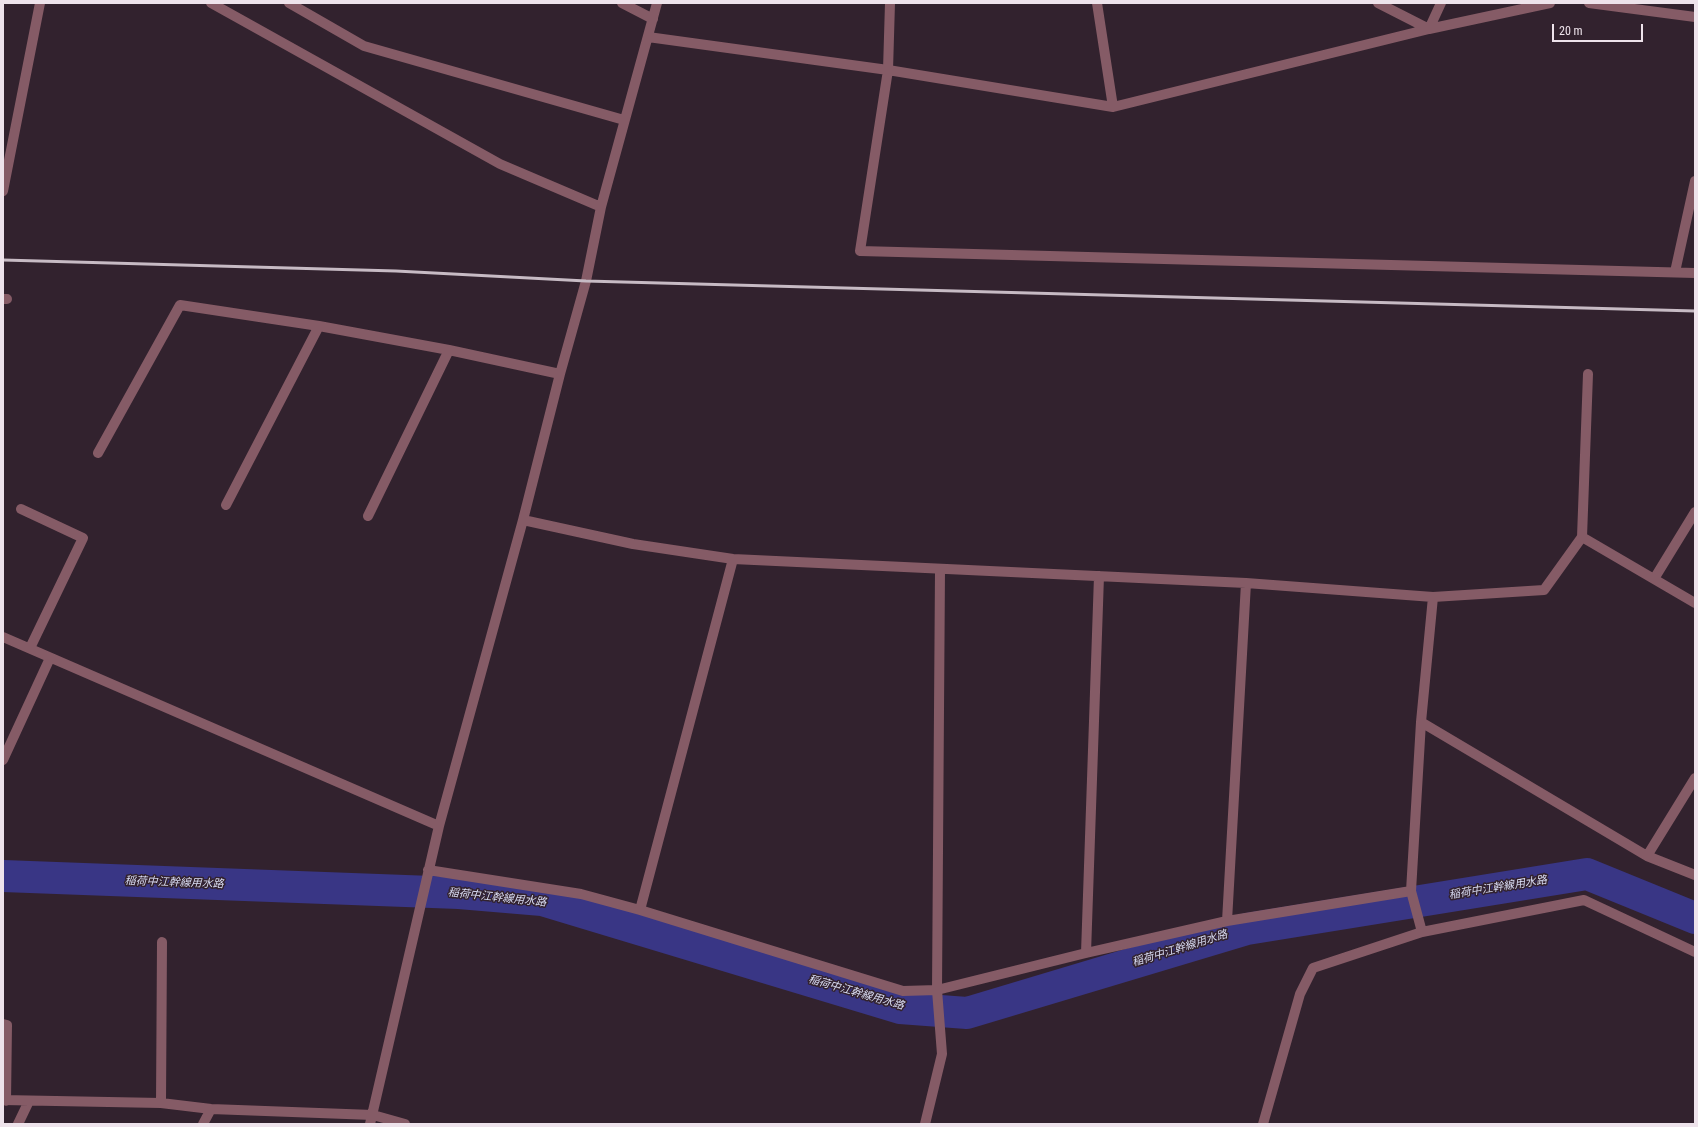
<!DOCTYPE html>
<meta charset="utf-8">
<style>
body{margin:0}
#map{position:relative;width:1698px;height:1127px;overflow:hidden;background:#32222e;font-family:"Roboto Condensed",sans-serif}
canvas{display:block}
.frame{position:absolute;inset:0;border:4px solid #eee3eb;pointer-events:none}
.scale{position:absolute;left:1552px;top:24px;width:91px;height:18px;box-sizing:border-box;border:2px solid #eee3eb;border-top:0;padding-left:5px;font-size:12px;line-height:14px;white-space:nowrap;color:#eee3eb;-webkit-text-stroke:3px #32222e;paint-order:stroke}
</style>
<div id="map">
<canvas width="1698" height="1127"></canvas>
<div class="frame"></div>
<div class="scale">20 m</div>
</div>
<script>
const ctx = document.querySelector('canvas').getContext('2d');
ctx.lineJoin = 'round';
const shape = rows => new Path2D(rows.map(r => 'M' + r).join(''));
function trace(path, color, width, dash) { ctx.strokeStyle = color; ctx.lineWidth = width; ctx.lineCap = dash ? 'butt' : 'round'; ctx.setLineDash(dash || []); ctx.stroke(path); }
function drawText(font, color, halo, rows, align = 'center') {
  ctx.font = font + ' "Roboto Condensed","Noto Sans JP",sans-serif'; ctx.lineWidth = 3; ctx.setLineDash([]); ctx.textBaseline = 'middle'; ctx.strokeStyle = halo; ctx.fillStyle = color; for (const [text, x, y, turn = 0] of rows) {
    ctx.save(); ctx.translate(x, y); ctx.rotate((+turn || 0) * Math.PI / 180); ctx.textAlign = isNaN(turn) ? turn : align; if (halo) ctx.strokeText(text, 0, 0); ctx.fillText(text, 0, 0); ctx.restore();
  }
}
trace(shape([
 [3,876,459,893,542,900,900,1008,967,1013,1247,929,1587,874,1695,918]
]), '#393685', 32);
trace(shape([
 [211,3,500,164,601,207],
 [289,3,364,46,624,120],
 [622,3,653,19],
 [890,3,888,70,860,251,1695,273],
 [1097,3,1113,107],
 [1378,3,1429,29,1441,3],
 [1589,3,1695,17],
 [648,37,888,70,1113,107,1429,29,1550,3],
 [3,191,40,3],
 [1675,272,1695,181],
 [3,299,7,299],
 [98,453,180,305,319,326,449,350,560,374],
 [226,505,319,326],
 [21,509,83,538,30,648],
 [368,516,449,350],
 [523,520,633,544,733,559,1246,583,1433,597,1544,590,1582,537,1695,603],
 [1582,537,1588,374],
 [1654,579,1695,512],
 [3,637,439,826],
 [1421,722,1647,856,1695,875],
 [3,760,50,658],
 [1647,856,1695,778],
 [428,870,581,894,640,910,903,991,937,990,1086,953,1227,921,1411,891],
 [640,910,733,559],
 [1227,921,1246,583],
 [1422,932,1411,891,1421,722,1433,597],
 [1086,953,1099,576],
 [3,1024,7,1025,6,1101],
 [3,1100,161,1103,211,1109,373,1115,405,1124],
 [161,1103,162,942],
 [18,1124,29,1101],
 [203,1124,211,1109],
 [370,1124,439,826,523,520,560,374,586,281,601,207,657,3],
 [925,1124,942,1054,937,990,940,570],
 [1263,1124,1300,994,1313,968,1422,932,1584,900,1695,952]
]), '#855b66', 10);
trace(shape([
 [3,260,396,271,586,281,1695,311]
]), '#c7bbc4', 3);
drawText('italic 11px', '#d8dbf2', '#32222e', [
 ["稲荷中江幹線用水路",174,883,2],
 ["稲荷中江幹線用水路",1498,888,-9],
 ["稲荷中江幹線用水路",497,898,6],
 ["稲荷中江幹線用水路",1180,949,-17],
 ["稲荷中江幹線用水路",856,993,16]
]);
</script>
